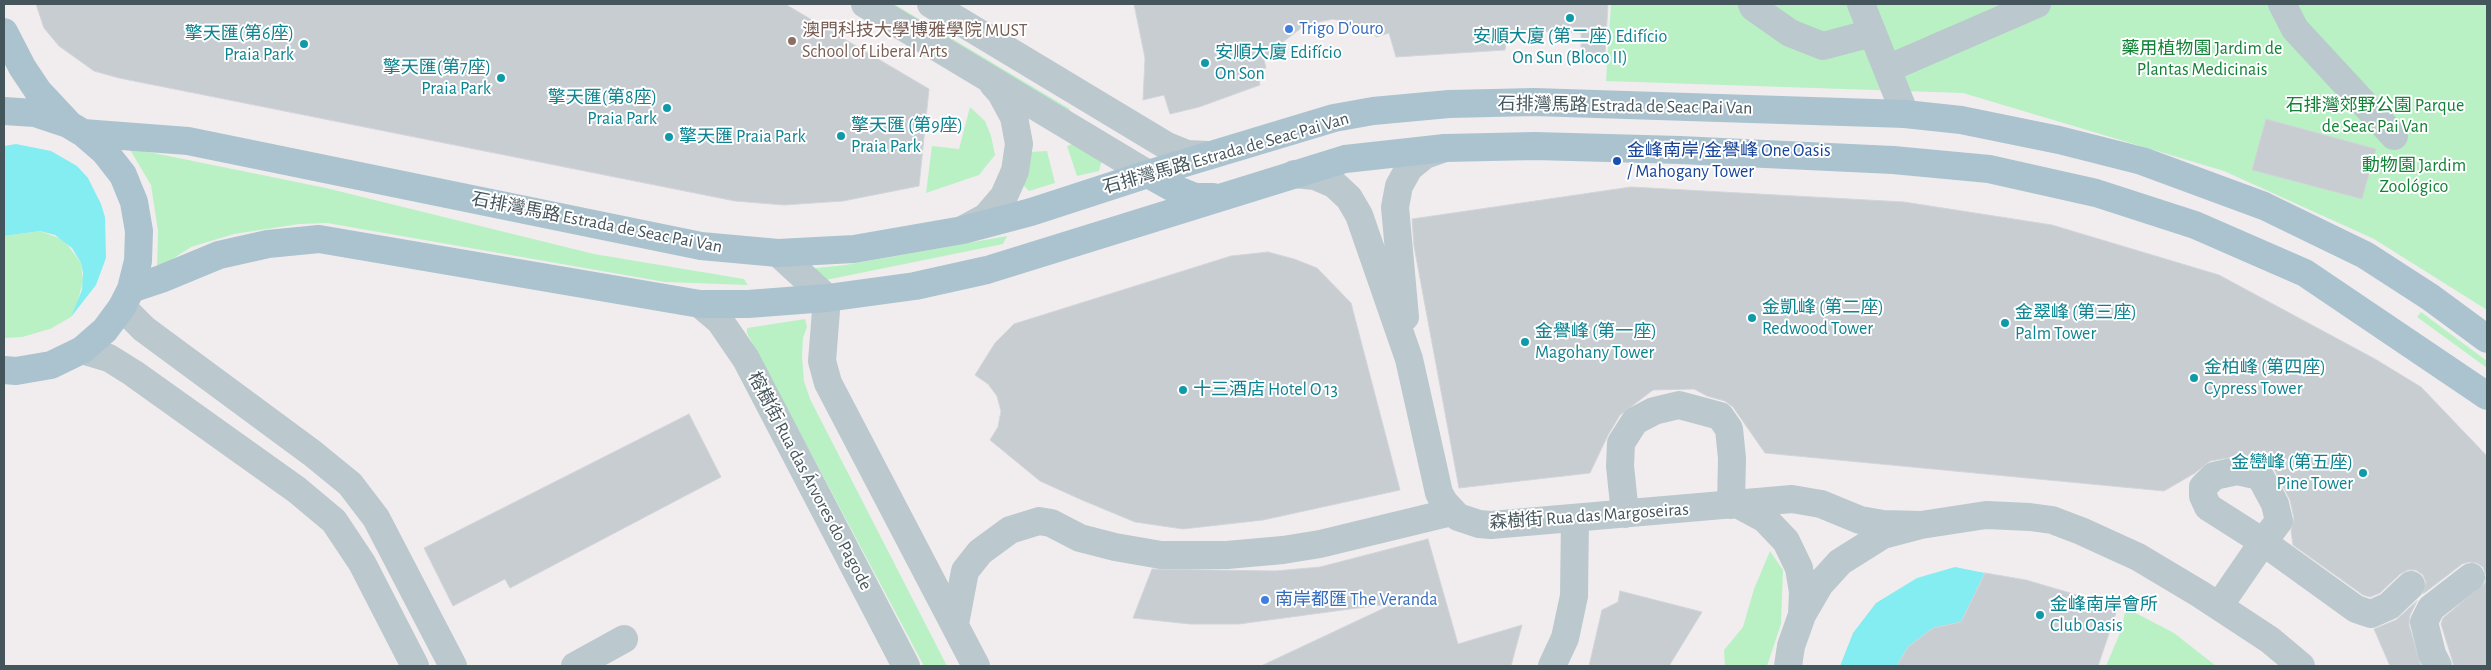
<!DOCTYPE html>
<meta charset="utf-8">
<style>
body{margin:0}
#map{position:relative;width:2491px;height:670px;overflow:hidden;background:#f1edee;font-family:"Alegreya Sans",sans-serif}
canvas{display:block}
.frame{position:absolute;inset:0;border:5px solid #45555c;pointer-events:none}
</style>
<div id="map">
<canvas width="2491" height="670"></canvas>
<div class="frame"></div>
</div>
<script>
const ctx = document.querySelector('canvas').getContext('2d');
ctx.lineJoin = 'round';
function fillPath(path, color) { ctx.fillStyle = color; ctx.fill(path, 'evenodd'); }
const shape = rows => new Path2D(rows.map(r => 'M' + r).join(''));
function trace(path, color, width, dash) { ctx.strokeStyle = color; ctx.lineWidth = width; ctx.lineCap = dash ? 'butt' : 'round'; ctx.setLineDash(dash || []); ctx.stroke(path); }
function drawText(font, color, halo, rows, align = 'center') {
  ctx.font = font + ' "Alegreya Sans","Noto Sans SC",sans-serif'; ctx.lineWidth = 4; ctx.setLineDash([]); ctx.textBaseline = 'middle'; ctx.strokeStyle = halo; ctx.fillStyle = color; for (const [text, x, y, turn = 0] of rows) {
    ctx.save(); ctx.translate(x, y); ctx.rotate((+turn || 0) * Math.PI / 180); ctx.textAlign = isNaN(turn) ? turn : align; if (halo) ctx.strokeText(text, 0, 0); ctx.fillText(text, 0, 0); ctx.restore();
  }
}
fillPath(shape([
 [881,4,894,4,1070,109,1067,115],
 [1611,4,2487,4,2487,310,2374,239,2224,171,1963,93,1606,81],
 [970,107,985,121,991,136,995,155,979,175,926,193,932,146,959,149],
 [1078,142,1102,160,1099,171,1077,176,1067,146],
 [129,148,326,188,594,254,744,279,748,285,665,282,327,223,299,224,234,234,191,247,157,269,158,231,151,185],
 [1047,151,1055,183,1029,191,1023,185,1029,152],
 [40,231,64,240,81,263,83,281,76,308,71,317,50,329,22,337,4,338,4,236],
 [1007,236,1003,244,821,281,812,272,816,268,845,265],
 [2421,312,2487,361,2487,368,2417,317],
 [805,319,807,327,803,338,802,357,804,381,810,399,947,666,924,666,747,333,747,328],
 [1770,551,1783,570,1781,624,1767,666,1725,666,1724,650,1743,627,1754,589],
 [2126,608,2174,633,2216,666,2106,666,2120,633]
]), '#b9f1c5');
fillPath(shape([
 [16,144,51,151,77,166,88,178,101,204,105,217,106,258,96,285,71,317,82,290,83,273,81,263,72,248,55,235,40,231,4,236,4,146],
 [1955,567,1985,573,1961,622,1933,628,1908,647,1897,666,1840,666,1853,633,1876,603,1917,578]
]), '#83edf1');
const building = shape([
 [36,4,785,4,929,89,919,186,843,201,784,205,735,201,119,78,94,71,59,46,44,28,36,4],
 [1134,4,1608,4,1605,54,1581,53,1581,33,1508,30,1505,50,1396,57,1389,33,1376,37,1374,31,1366,33,1365,27,1333,19,1305,25,1274,49,1269,50,1270,55,1263,56,1266,68,1257,69,1260,85,1199,107,1170,114,1164,95,1143,100,1145,58,1134,4],
 [2266,119,2376,149,2362,199,2252,170,2266,119],
 [1631,187,1904,202,2052,225,2219,275,2375,359,2421,387,2487,456,2487,666,2454,666,2441,624,2443,618,2485,583,2486,575,2483,567,2477,563,2469,562,2462,564,2423,594,2426,582,2423,575,2416,570,2408,570,2400,574,2380,593,2370,597,2363,595,2293,545,2291,531,2294,518,2290,500,2274,469,2264,461,2240,456,2210,461,2195,473,2164,491,1765,453,1733,407,1725,401,1707,396,1694,389,1653,390,1620,415,1608,435,1590,473,1459,488,1414,246,1412,219,1631,187],
 [1268,252,1294,259,1317,268,1351,303,1400,490,1263,520,1183,529,1135,522,1082,500,1040,481,990,440,998,427,1001,411,997,396,988,384,975,375,995,343,1014,324,1231,256,1268,252],
 [689,414,721,477,510,588,505,579,453,606,424,548,689,414],
 [1428,539,1458,644,1522,625,1511,666,1261,666,1395,603,1239,624,1190,624,1133,618,1152,569,1275,571,1320,567,1428,539],
 [1985,573,2026,580,2118,607,2098,666,1897,666,1908,647,1933,628,1961,622,1985,573],
 [1620,591,1702,612,1669,666,1589,666,1602,610,1618,602,1620,591],
 [2417,601,2410,615,2409,625,2421,666,2390,666,2374,629,2396,620,2417,601]
]);
fillPath(building, '#c7cdd1');
trace(building, '#d1d5da', 1);
trace(shape([
 [865,4,1148,174],
 [931,4,1167,146,1187,154,1209,155],
 [1752,4,1753,7,1790,33,1823,46,1872,33],
 [1861,4,1905,114],
 [2282,4,2295,29,2394,136],
 [1887,69,2037,4],
 [1294,174,1315,176,1334,184,1349,198,1359,215,1409,359,1439,493,1444,502,1458,517,1479,524,1491,525,1792,499,1821,504,1860,520,1883,524,1921,525],
 [964,229,986,217,1004,196,1015,171,1019,144,1014,117,1001,93,993,84],
 [778,253,827,298,822,361,828,383,976,666],
 [700,304,720,321,746,359,906,666],
 [122,307,144,329,312,453,350,484,376,518,453,666],
 [1405,317,1395,207,1399,186,1409,168,1425,155,1445,148],
 [82,350,109,358,133,373,297,490,334,521,362,563,415,666],
 [1739,505,1765,519,1786,541,1799,568,1803,592,1802,615],
 [1625,514,1620,466,1621,443,1635,421,1654,411,1679,405,1720,416,1729,429,1732,458,1731,505],
 [2219,606,2263,542,2208,507,2203,496,2203,487,2214,476,2237,471,2260,476,2275,504,2279,521,2263,542,2356,609,2371,614,2389,606,2411,585],
 [955,624,965,571,980,552,1010,530,1039,521,1051,523,1080,538,1115,547,1161,555,1227,555,1283,550,1320,544,1452,512],
 [575,666,624,639],
 [1552,666,1565,638,1574,596,1575,519],
 [1788,666,1791,646,1802,615,1820,584,1840,562,1883,535,1921,525,1986,515,2030,517,2052,520,2081,531,2138,557,2200,594,2270,640,2301,666],
 [2438,666,2432,654,2424,622,2431,608,2471,577]
]), '#bbc8ce', 28);
trace(shape([
 [4,32,22,67,38,91,67,122],
 [4,111,35,113,68,124,83,133,105,152,123,175,134,202,139,231,138,261,131,289,122,307,105,330,82,350,51,365,16,371,4,370],
 [83,133,188,141,701,246,778,253,854,249,963,230,1031,212,1148,174,1334,118,1373,111,1449,104,1534,102,1905,114,1961,120,2059,140,2142,161,2264,206,2365,255,2430,297,2487,339],
 [1148,174,1175,189,1195,197,1213,197],
 [131,289,161,279,219,255,268,244,319,239,700,304,748,304,827,298,915,286,987,270,1345,159,1445,148,1535,146,1680,150,1893,160,1989,169,2096,193,2195,225,2305,273,2487,396]
]), '#abc3cf', 28);
for (const [x, y, r, color] of [
 [1570,18,5,"#0f9aa8"],
 [1289,29,5,"#3f7fe0"],
 [792,41,5,"#8d6e63"],
 [304,44,5,"#0f9aa8"],
 [1205,63,5,"#0f9aa8"],
 [501,78,5,"#0f9aa8"],
 [667,108,5,"#0f9aa8"],
 [841,136,5,"#0f9aa8"],
 [669,137,5,"#0f9aa8"],
 [1617,161,5,"#1a4fb4"],
 [1752,318,5,"#0f9aa8"],
 [2005,323,5,"#0f9aa8"],
 [1525,342,5,"#0f9aa8"],
 [2194,378,5,"#0f9aa8"],
 [1183,390,5,"#0f9aa8"],
 [2363,473,5,"#0f9aa8"],
 [1265,600,5,"#3f7fe0"],
 [2040,615,5,"#0f9aa8"]
]) { const dot = new Path2D(); dot.arc(x, y, r, 0, 2 * Math.PI); ctx.fillStyle = color; ctx.fill(dot); trace(dot, '#fff', 2); }
drawText('18px', '#366cbe', '#fff', [
 ["Trigo D'ouro",1299,29],
 ["南岸都匯 The Veranda",1275,600]
], 'left');
drawText('18px', '#785e54', '#fff', [
 ["澳門科技大學博雅學院 MUST",802,31],
 ["School of Liberal Arts",802,52]
], 'left');
drawText('18px', '#0d838f', '#fff', [
 ["擎天匯(第6座)",294,34,"right"],
 ["Praia Park",294,55,"right"],
 ["安順大廈 (第二座) Edifício",1570,37,"center"],
 ["On Sun (Bloco II)",1570,58,"center"],
 ["安順大廈 Edifício",1215,53],
 ["On Son",1215,74],
 ["擎天匯(第7座)",491,68,"right"],
 ["Praia Park",491,89,"right"],
 ["擎天匯(第8座)",657,98,"right"],
 ["Praia Park",657,119,"right"],
 ["擎天匯 (第9座)",851,126],
 ["Praia Park",851,147],
 ["擎天匯 Praia Park",679,137],
 ["金凱峰 (第二座)",1762,308],
 ["Redwood Tower",1762,329],
 ["金翠峰 (第三座)",2015,313],
 ["Palm Tower",2015,334],
 ["金譽峰 (第一座)",1535,332],
 ["Magohany Tower",1535,353],
 ["金柏峰 (第四座)",2204,368],
 ["Cypress Tower",2204,389],
 ["十三酒店 Hotel O 13",1193,390],
 ["金巒峰 (第五座)",2353,463,"right"],
 ["Pine Tower",2353,484,"right"],
 ["金峰南岸會所",2050,605],
 ["Club Oasis",2050,626]
], 'left');
drawText('18px', '#118236', '#fff', [
 ["藥用植物園 Jardim de",2202,49],
 ["Plantas Medicinais",2202,70],
 ["石排灣郊野公園 Parque",2375,106],
 ["de Seac Pai Van",2375,127],
 ["動物園 Jardim",2414,166],
 ["Zoológico",2414,187]
]);
drawText('18px', '#45555c', '#fff', [
 ["石排灣馬路 Estrada de Seac Pai Van",1625,106,1],
 ["石排灣馬路 Estrada de Seac Pai Van",1226,153,-16],
 ["石排灣馬路 Estrada de Seac Pai Van",597,223,11],
 ["榕樹街 Rua das Árvores do Pagode",810,481,62],
 ["森樹街 Rua das Margoseiras",1589,516,-4]
]);
drawText('18px', '#164399', '#fff', [
 ["金峰南岸/金譽峰 One Oasis",1627,151],
 ["/ Mahogany Tower",1627,172]
], 'left');
</script>
